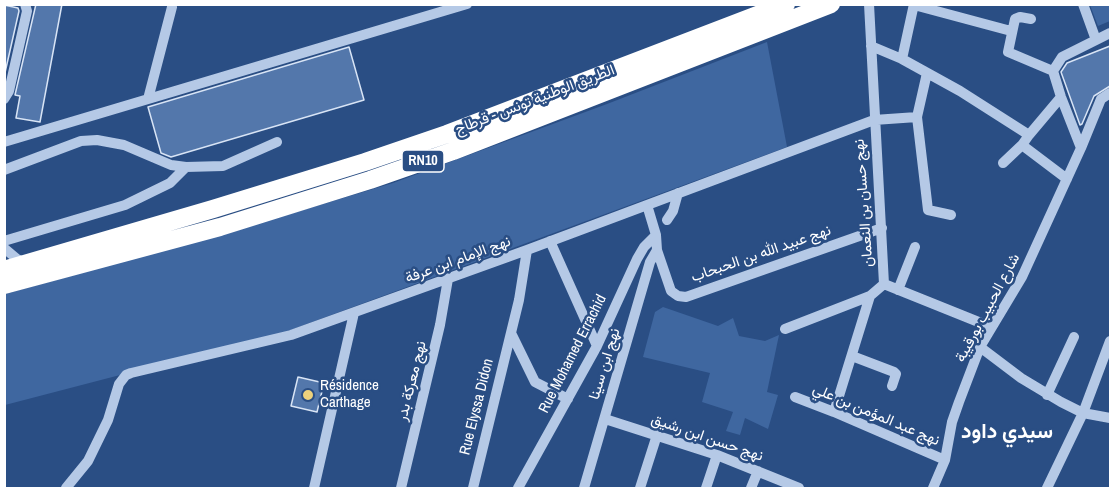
<!DOCTYPE html>
<meta charset="utf-8">
<style>
body{margin:0}
#map{position:relative;width:1115px;height:493px;overflow:hidden;background:#2a4e84;font-family:"Archivo Narrow",sans-serif}
canvas{display:block}
.frame{position:absolute;inset:0;border:6px solid #fff;pointer-events:none}
</style>
<div id="map">
<canvas width="1115" height="493"></canvas>
<div class="frame"></div>
</div>
<script>
const ctx = document.querySelector('canvas').getContext('2d');
ctx.lineJoin = 'round';
function fillPath(path, color) { ctx.fillStyle = color; ctx.fill(path, 'evenodd'); }
const shape = rows => new Path2D(rows.map(r => 'M' + r).join(''));
function trace(path, color, width, dash) { ctx.strokeStyle = color; ctx.lineWidth = width; ctx.lineCap = dash ? 'butt' : 'round'; ctx.setLineDash(dash || []); ctx.stroke(path); }
function drawText(font, color, halo, rows, align = 'center') {
  ctx.font = font + ' "Archivo Narrow",Vazirmatn,sans-serif'; ctx.lineWidth = 5; ctx.setLineDash([]); ctx.textBaseline = 'middle'; ctx.strokeStyle = halo; ctx.fillStyle = color; for (const [text, x, y, turn = 0] of rows) {
    ctx.save(); ctx.translate(x, y); ctx.rotate((+turn || 0) * Math.PI / 180); ctx.textAlign = isNaN(turn) ? turn : align; if (halo) ctx.strokeText(text, 0, 0); ctx.fillText(text, 0, 0); ctx.restore();
  }
}
fillPath(shape([
 [1090,5,1110,5,1110,21,1098,26],
 [767,42,787,147,285,332,5,405,5,294,223,234,393,183,607,104],
 [663,307,718,326,733,318,739,336,765,341,779,335,767,392,778,395,768,429,745,418,740,435,726,431,733,412,702,402,710,373,643,357,655,312]
]), '#3f67a0');
const building = shape([
 [36,4,62,4,40,122,16,118,20,96,15,95,36,4],
 [4,5,18,8,19,11,4,77,4,5],
 [1110,46,1110,86,1094,96,1082,124,1080,125,1061,72,1067,63,1110,46],
 [349,47,364,100,171,157,161,153,148,107,349,47],
 [298,377,324,383,317,412,291,406,298,377]
]);
fillPath(building, '#5377ab');
trace(building, '#d8e4f5', 1.5);
trace(shape([
 [869,4,884,284,991,327],
 [1083,4,1096,40],
 [914,5,1011,31],
 [1031,19,1020,17,1015,19,1008,52,1053,71],
 [871,46,902,59,960,91,1029,135,1022,145,1067,179],
 [902,59,914,4],
 [927,73,917,117,928,210,951,215],
 [4,99,9,91,27,11,25,4],
 [148,99,172,7],
 [1029,135,1061,97],
 [4,142,467,4],
 [1081,148,1061,97,1053,71,1062,57,1110,33],
 [1003,163,1022,145],
 [4,170,81,141,97,140,124,145,171,165,186,167,223,166,277,142],
 [647,205,656,235,657,250,671,291,678,296,686,297,882,228],
 [667,220,673,211,678,193],
 [4,241,125,205,170,183,186,167],
 [550,241,597,346],
 [4,248,17,259,25,263],
 [898,290,915,247],
 [785,329,870,296,884,284],
 [511,333,535,382,568,399],
 [980,347,1021,378,1061,402,1083,413,1110,418],
 [852,356,894,372,896,374,892,386],
 [1047,395,1074,337],
 [795,397,834,412,945,460],
 [834,412,870,296],
 [605,419,717,455,799,488],
 [66,488,88,461,108,420,119,384,126,375,131,373,291,335,527,250,874,120,917,117],
 [314,488,354,313],
 [401,488,440,325,448,279],
 [473,488,519,300,527,250],
 [518,488,597,346,637,259,644,247,656,235],
 [584,488,650,262,657,250],
 [640,488,657,435],
 [706,488,717,455],
 [751,488,758,471],
 [933,488,945,460,952,422,959,402,980,347,1022,277,1081,148,1101,99,1110,93],
 [1047,488,1083,413,1110,341]
]), '#b5c9e6', 10);
trace(shape([
 [4,270,213,209,365,162,447,134,786,4],
 [4,285,220,227,370,180,453,151,831,4]
]), '#fff', 18);
for (const [x, y, r, color] of [
 [308,395,6,"#edd17c"]
]) { const dot = new Path2D(); dot.arc(x, y, r, 0, 2 * Math.PI); ctx.fillStyle = color; ctx.fill(dot); trace(dot, '#2a4e84', 2); }
for (const [x, y, w] of [
 [423,161,42]
]) { const box = new Path2D(); box.roundRect(x - w / 2, y - 11, w, 22, 4.5); ctx.fillStyle = '#2a4e84'; ctx.fill(box); trace(box, '#fff', 1.5); }
drawText('bold 14px', '#fff', null, [
 ["RN10",423,161]
]);
drawText('15px', '#fff', '#2a4e84', [
 ["الطريق الوطنية تونس - قرطاج",535,100,-21],
 ["نهج حسان بن النعمان",864,203,-94],
 ["نهج عبيد الله بن الحبحاب",761,254,-19],
 ["نهج الإمام ابن عرفة",458,260,-20],
 ["شارع الحبيب بورقيبة",988,308,-62],
 ["Rue Mohamed Errachid",573,354,-63],
 ["نهج ابن سينا",605,364,-73],
 ["نهج معركة بدر",412,381,-76],
 ["Rue Elyssa Didon",477,407,-76],
 ["نهج عبد المؤمن بن علي",876,415,23],
 ["نهج حسن ابن رشيق",707,438,19]
]);
drawText('15px', '#fff', '#2a4e84', [
 ["Résidence",320,386],
 ["Carthage",320,403]
], 'left');
drawText('bold 21px', '#fff', '#2a4e84', [
 ["سيدي داود",1007,432]
]);
</script>
